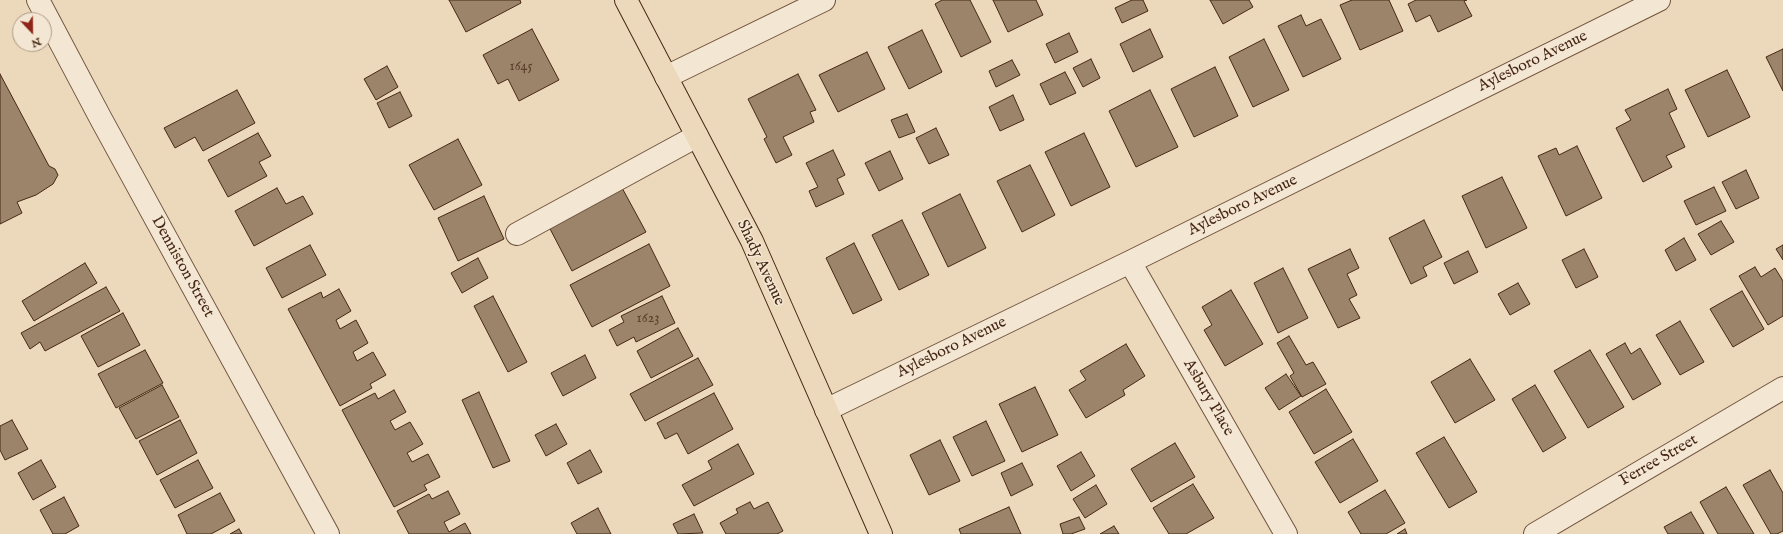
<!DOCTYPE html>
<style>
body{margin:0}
#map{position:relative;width:1783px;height:534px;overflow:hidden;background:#ecd8bb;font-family:"IM FELL English",serif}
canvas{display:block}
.north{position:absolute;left:12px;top:12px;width:40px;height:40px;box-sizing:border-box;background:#f3e6d3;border:1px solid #ae9a87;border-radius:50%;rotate:158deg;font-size:11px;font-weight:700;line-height:16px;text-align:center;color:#462814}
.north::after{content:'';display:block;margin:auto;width:14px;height:18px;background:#8f2418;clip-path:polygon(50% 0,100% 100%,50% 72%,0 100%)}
</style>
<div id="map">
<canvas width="1783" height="534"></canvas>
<div class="north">N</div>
</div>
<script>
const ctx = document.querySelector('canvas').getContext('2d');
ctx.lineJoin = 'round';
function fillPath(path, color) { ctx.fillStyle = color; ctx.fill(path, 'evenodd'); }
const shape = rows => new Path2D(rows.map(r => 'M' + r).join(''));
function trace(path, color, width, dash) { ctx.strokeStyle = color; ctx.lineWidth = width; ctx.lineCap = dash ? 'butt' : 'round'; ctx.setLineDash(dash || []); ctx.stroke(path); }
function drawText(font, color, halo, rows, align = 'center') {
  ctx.font = font + ' "IM FELL English",serif'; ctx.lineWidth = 3; ctx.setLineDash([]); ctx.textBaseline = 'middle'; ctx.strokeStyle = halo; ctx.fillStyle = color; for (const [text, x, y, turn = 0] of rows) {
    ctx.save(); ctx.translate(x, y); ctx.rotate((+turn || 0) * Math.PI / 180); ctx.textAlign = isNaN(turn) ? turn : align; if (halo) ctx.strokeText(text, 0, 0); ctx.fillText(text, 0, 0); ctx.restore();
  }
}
const building = shape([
 [449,0,520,0,521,3,466,32,449,0],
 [942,0,970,0,991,42,961,57,935,4,942,0],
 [993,0,1036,0,1043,15,1008,32,993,0],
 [1132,0,1143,0,1148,11,1122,23,1115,8,1132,0],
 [1210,0,1249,0,1253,7,1223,24,1210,0],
 [1352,0,1389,0,1403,31,1360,50,1340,5,1352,0],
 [1416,0,1467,0,1464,1,1472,16,1438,32,1430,15,1416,22,1408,4,1416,0],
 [1301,15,1306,26,1321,19,1341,59,1303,77,1278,26,1301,15],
 [532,29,559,80,519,101,508,79,498,84,483,55,532,29],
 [1150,29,1163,57,1133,72,1120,44,1150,29],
 [922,30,942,72,909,89,888,47,922,30],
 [1069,33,1078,52,1055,63,1046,44,1069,33],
 [1264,39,1289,90,1253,107,1229,57,1264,39],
 [1783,49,1783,91,1766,57,1783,49],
 [867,52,885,89,838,112,819,75,867,52],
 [1091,59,1100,78,1083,87,1073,68,1091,59],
 [1012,60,1020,75,996,87,989,71,1012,60],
 [387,66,398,87,376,100,364,79,387,66],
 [1215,67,1238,116,1194,137,1171,89,1215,67],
 [1727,70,1750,117,1708,137,1685,90,1727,70],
 [1065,72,1076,93,1050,105,1040,84,1065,72],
 [0,74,49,166,55,169,58,175,53,184,36,195,17,202,22,213,0,224,0,74],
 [798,74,816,110,810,112,814,122,783,137,792,155,776,163,764,139,767,137,748,99,798,74],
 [1668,89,1677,109,1669,113,1685,147,1666,156,1672,167,1643,182,1616,128,1631,120,1625,110,1668,89],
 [237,90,255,123,203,151,195,137,175,148,164,128,237,90],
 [1150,90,1178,147,1136,167,1109,111,1150,90],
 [400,92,412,116,389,128,377,103,400,92],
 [1013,95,1024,120,1000,131,989,107,1013,95],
 [907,114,915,132,899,138,891,120,907,114],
 [936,128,949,155,929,164,916,138,936,128],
 [258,133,271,156,259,162,267,176,228,197,208,160,258,133],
 [1084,133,1110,187,1071,206,1045,152,1084,133],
 [458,139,482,185,434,210,409,165,458,139],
 [1577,146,1602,198,1566,216,1538,156,1556,148,1559,155,1577,146],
 [833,150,845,175,837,179,844,194,816,207,809,191,818,187,806,163,833,150],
 [890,151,903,179,879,191,865,163,890,151],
 [1030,165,1055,215,1022,232,997,181,1030,165],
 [1746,170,1759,198,1736,209,1722,182,1746,170],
 [1502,177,1527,228,1486,248,1462,196,1502,177],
 [621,186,646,232,572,271,548,225,621,186],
 [1714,187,1726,211,1696,225,1684,201,1714,187],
 [277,188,286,204,303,196,313,214,254,246,235,211,277,188],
 [960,194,986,248,948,267,922,213,960,194],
 [484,196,504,239,458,261,438,218,484,196],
 [902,220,929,275,899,290,872,235,902,220],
 [1424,220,1442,257,1423,267,1427,276,1411,284,1389,238,1424,220],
 [1721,221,1734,242,1711,255,1698,234,1721,221],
 [1684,238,1696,260,1676,271,1665,250,1684,238],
 [854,243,882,300,853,314,826,258,854,243],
 [649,244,670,286,592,327,570,285,649,244],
 [310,245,326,275,282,298,266,268,310,245],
 [1783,245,1783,260,1776,249,1783,245],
 [1350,249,1359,268,1347,274,1357,295,1349,299,1360,318,1338,328,1308,269,1350,249],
 [1584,249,1598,277,1576,288,1562,260,1584,249],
 [1468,251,1478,272,1454,284,1444,263,1468,251],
 [478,258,488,278,462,293,451,273,478,258],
 [85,263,97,283,34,321,22,301,85,263],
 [1755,267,1761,277,1775,268,1783,281,1783,316,1768,325,1739,276,1755,267],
 [1283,268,1308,318,1278,333,1254,283,1283,268],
 [1518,283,1530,304,1510,315,1498,294,1518,283],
 [106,287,120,311,45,351,40,342,30,349,21,333,106,287],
 [339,289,351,311,336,320,340,329,356,320,368,343,353,352,357,361,373,352,386,375,370,384,372,388,340,406,288,309,321,292,323,298,339,289],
 [1231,290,1263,344,1225,366,1204,330,1212,325,1202,307,1231,290],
 [1742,291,1764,329,1733,347,1710,309,1742,291],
 [493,296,527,362,508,372,474,306,493,296],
 [662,296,675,323,636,342,634,337,617,346,609,330,624,322,621,316,662,296],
 [123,313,140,345,98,367,81,336,123,313],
 [1680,321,1704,362,1680,375,1656,335,1680,321],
 [678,328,693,356,651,378,637,351,678,328],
 [1289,336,1306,365,1313,362,1326,384,1302,397,1290,376,1294,373,1277,343,1289,336],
 [1625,343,1631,354,1640,348,1661,384,1633,400,1606,354,1625,343],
 [1126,344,1145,376,1123,390,1125,395,1086,418,1069,390,1086,380,1080,371,1126,344],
 [145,350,163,383,116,408,98,374,145,350],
 [1590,350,1624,407,1588,428,1554,371,1590,350],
 [585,355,596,378,563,396,551,373,585,355],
 [698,358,713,385,645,421,630,394,698,358],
 [1470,359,1495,400,1455,423,1431,382,1470,359],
 [1286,374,1301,396,1279,410,1265,388,1286,374],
 [162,385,179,417,136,439,119,408,162,385],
 [1535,385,1566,438,1543,452,1512,399,1535,385],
 [1035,387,1058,435,1022,452,999,404,1035,387],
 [1326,389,1352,432,1314,454,1289,412,1326,389],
 [394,390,406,412,390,421,395,430,410,422,423,444,407,453,412,462,428,454,440,477,424,485,427,490,394,507,342,410,375,393,378,399,394,390],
 [479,392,510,461,493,468,462,400,479,392],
 [714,393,733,429,688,454,677,433,665,439,657,423,714,393],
 [12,420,28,449,5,460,0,450,0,426,12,420],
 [180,420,197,453,157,475,139,441,180,420],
 [986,421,1005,461,972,476,953,437,986,421],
 [556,424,567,444,546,456,535,435,556,424],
 [1444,437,1477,492,1449,508,1416,453,1444,437],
 [1353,439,1378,481,1340,503,1315,462,1353,439],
 [940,440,960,481,929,495,910,455,940,440],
 [1175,443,1195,477,1151,502,1131,469,1175,443],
 [738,444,754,474,694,506,682,485,712,469,708,461,738,444],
 [590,450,602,472,578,484,567,463,590,450],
 [1081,452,1095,476,1071,491,1057,466,1081,452],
 [41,460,56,487,33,500,18,473,41,460],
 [198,460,213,488,175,508,160,480,198,460],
 [1022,463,1033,485,1011,496,1001,473,1022,463],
 [1770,470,1783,493,1783,531,1777,534,1771,534,1743,485,1770,470],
 [1193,484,1214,518,1186,534,1169,534,1153,508,1193,484],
 [1096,485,1107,504,1085,518,1073,499,1096,485],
 [1726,487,1754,534,1718,534,1700,502,1726,487],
 [1385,490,1405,523,1386,534,1361,534,1348,512,1385,490],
 [448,491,460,514,444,522,449,532,465,523,471,534,409,534,397,511,429,494,432,499,448,491],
 [220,493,235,521,211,534,187,534,178,515,220,493],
 [64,497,79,526,65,534,53,534,40,510,64,497],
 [750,502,754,509,768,502,783,531,777,534,726,534,720,523,738,513,736,509,750,502],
 [1009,507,1021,534,961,534,959,529,1009,507],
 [598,508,611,534,577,534,571,523,598,508],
 [1691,512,1704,534,1668,534,1664,527,1691,512],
 [694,514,703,533,678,534,673,524,694,514],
 [1079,517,1085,529,1071,534,1063,534,1060,524,1079,517],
 [1114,526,1119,534,1100,534,1114,526],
 [239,529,242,534,230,534,239,529],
 [1405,529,1407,534,1397,534,1405,529]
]);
fillPath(building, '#9c846b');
trace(building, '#462814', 1);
const minor = shape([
 [38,0,101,119,328,534],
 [666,77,824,0],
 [517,234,697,136],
 [1130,262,1286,534],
 [826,410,1130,262,1659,0],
 [1535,534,1783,388]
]);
const major = shape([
 [626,0,752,241,881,534]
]);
trace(minor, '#70543e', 24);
trace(major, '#462814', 24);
trace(minor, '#f3e6d3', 22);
trace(major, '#ecd8bb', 22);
drawText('14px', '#5c3f2a', null, [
 ["1645",521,67],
 ["1623",648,319]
]);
drawText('16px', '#462814', '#f3e6d3', [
 ["Aylesboro Avenue",1533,62,-26],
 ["Aylesboro Avenue",1243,206,-26],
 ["Shady Avenue",760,263,65],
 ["Denniston Street",182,267,61],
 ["Aylesboro Avenue",952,348,-26],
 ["Asbury Place",1208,398,60],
 ["Ferree Street",1659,461,-30]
]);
</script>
